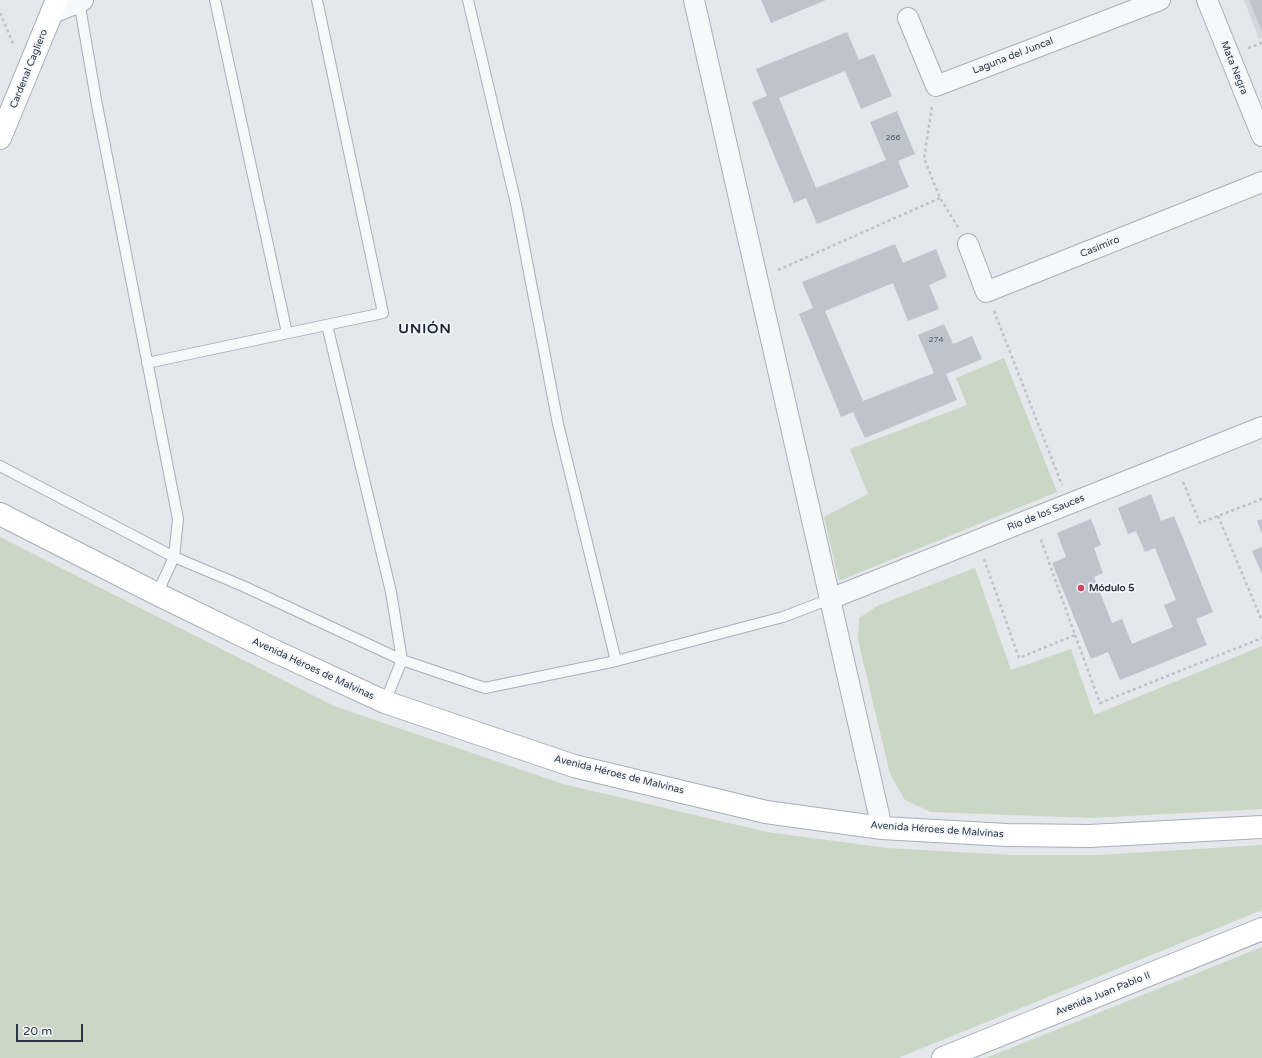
<!DOCTYPE html>
<meta charset="utf-8">
<style>
body{margin:0}
#map{position:relative;width:1262px;height:1058px;overflow:hidden;background:#e4e7ec;font-family:"Varela Round",sans-serif}
canvas{display:block}
.scale{position:absolute;left:16px;top:1024px;width:67px;height:18px;box-sizing:border-box;border:2px solid #2a3646;border-top:0;padding-left:5px;font-size:12px;line-height:14px;white-space:nowrap;color:#2a3646;-webkit-text-stroke:3px #f4f6f9;paint-order:stroke}
</style>
<div id="map">
<canvas width="1262" height="1058"></canvas>
<div class="scale">20 m</div>
</div>
<script>
const ctx = document.querySelector('canvas').getContext('2d');
ctx.lineJoin = 'round';
function fillPath(path, color) { ctx.fillStyle = color; ctx.fill(path, 'evenodd'); }
const shape = rows => new Path2D(rows.map(r => 'M' + r).join(''));
function trace(path, color, width, dash) { ctx.strokeStyle = color; ctx.lineWidth = width; ctx.lineCap = dash ? 'butt' : 'round'; ctx.setLineDash(dash || []); ctx.stroke(path); }
function drawText(font, color, halo, rows, align = 'center') {
  ctx.font = font + ' "Varela Round",sans-serif'; ctx.lineWidth = 3.5; ctx.setLineDash([]); ctx.textBaseline = 'middle'; ctx.strokeStyle = halo; ctx.fillStyle = color; for (const [text, x, y, turn = 0] of rows) {
    ctx.save(); ctx.translate(x, y); ctx.rotate((+turn || 0) * Math.PI / 180); ctx.textAlign = isNaN(turn) ? turn : align; if (halo) ctx.strokeText(text, 0, 0); ctx.fillText(text, 0, 0); ctx.restore();
  }
}
fillPath(shape([
 [1244,0,1262,0,1262,38,1259,39]
]), '#d2d7de');
fillPath(shape([
 [1004,358,1057,492,839,581,824,517,868,494,850,449,967,405,956,378],
 [0,537,334,706,563,784,767,832,887,848,1011,855,1098,855,1262,845,1262,910,898,1058,0,1058],
 [975,568,1011,670,1071,649,1094,715,1262,646,1262,809,1091,818,931,812,905,800,890,774,858,640,859,618,879,605],
 [1262,947,1262,1058,986,1058]
]), '#cad7c4');
fillPath(shape([
 [761,0,826,0,771,23],
 [1249,0,1262,0,1262,31],
 [847,32,859,60,874,54,892,96,861,109,845,71,779,98,816,188,886,160,870,122,897,111,915,154,898,161,909,187,817,224,806,198,794,203,752,102,767,96,756,69],
 [895,244,903,263,936,249,947,277,929,285,939,309,908,321,893,283,825,311,863,401,934,373,918,335,944,324,953,344,972,336,982,359,946,374,957,400,865,438,853,412,841,417,799,314,813,308,802,282],
 [1151,494,1161,521,1174,516,1213,612,1196,619,1207,645,1120,680,1108,652,1091,659,1052,563,1066,557,1057,533,1091,519,1101,545,1094,548,1103,573,1094,577,1112,623,1122,619,1132,644,1173,627,1164,605,1176,600,1155,548,1145,552,1136,531,1128,534,1118,508],
 [1262,519,1262,534,1257,521],
 [1262,547,1262,574,1252,551]
]), '#bdc4cc');
const service = shape([
 [215,0,287,333],
 [468,0,516,204,558,424,616,661],
 [79,1,97,105,178,519,174,557,157,594],
 [327,325,391,592,402,660,385,702],
 [147,363,383,313,317,0],
 [0,466,174,557,243,586,402,660,485,688,616,661,783,617,830,599]
]);
const minor = shape([
 [694,0,882,828],
 [1207,0,1262,136],
 [908,18,936,86,1160,0],
 [968,244,986,292,1262,182],
 [830,599,1262,427]
]);
const tertiary = shape([
 [52,12,82,0]
]);
const secondary = shape([
 [0,138,57,0],
 [0,514,157,594,270,649,385,702,574,766,766,812,882,828,1007,835,1089,836,1262,827],
 [943,1058,1262,929]
]);
trace(service, '#a8aeb7', 12);
trace(minor, '#a8aeb7', 22);
trace(tertiary, '#a8aeb7', 24);
trace(secondary, '#a8aeb7', 24);
trace(shape([
 [0,13,14,46],
 [1248,48,1262,43],
 [932,107,924,158,940,198,958,227],
 [778,270,940,198],
 [994,311,1062,485],
 [1183,482,1200,523,1262,499],
 [1218,516,1262,621],
 [984,559,1019,658,1075,635,1040,537],
 [1075,635,1100,703,1262,638]
]), '#bec2c8', 2.5, [3, 3]);
trace(service, '#f7f8fa', 10);
trace(minor, '#f7f8fa', 20);
trace(tertiary, '#f7f8fa', 22);
trace(secondary, '#fff', 22);
for (const [x, y, r, color] of [
 [1081,588,4,"#d64461"]
]) { const dot = new Path2D(); dot.arc(x, y, r, 0, 2 * Math.PI); ctx.fillStyle = color; ctx.fill(dot); trace(dot, '#f4f6f9', 1.5); }
drawText('8px', '#4f5a68', null, [
 ["266",893,138],
 ["274",936,340]
]);
drawText('10px', '#2a3646', '#f4f6f9', [
 ["Laguna del Juncal",1013,56,-21],
 ["Mata Negra",1234,68,68],
 ["Cardenal Cagliero",29,69,-68],
 ["Casimiro",1100,247,-22],
 ["Río de los Sauces",1046,513,-22],
 ["Avenida Héroes de Malvinas",313,669,25],
 ["Avenida Héroes de Malvinas",619,775,14],
 ["Avenida Héroes de Malvinas",937,830,4],
 ["Avenida Juan Pablo II",1103,994,-22]
]);
drawText('bold 10px', '#2a3646', '#f4f6f9', [
 ["Módulo 5",1089,588]
], 'left');
ctx.letterSpacing = '1px';
drawText('bold 14px', '#1c2637', '#f4f6f9', [
 ["UNIÓN",425,329]
]);
ctx.letterSpacing = '0px';
</script>
